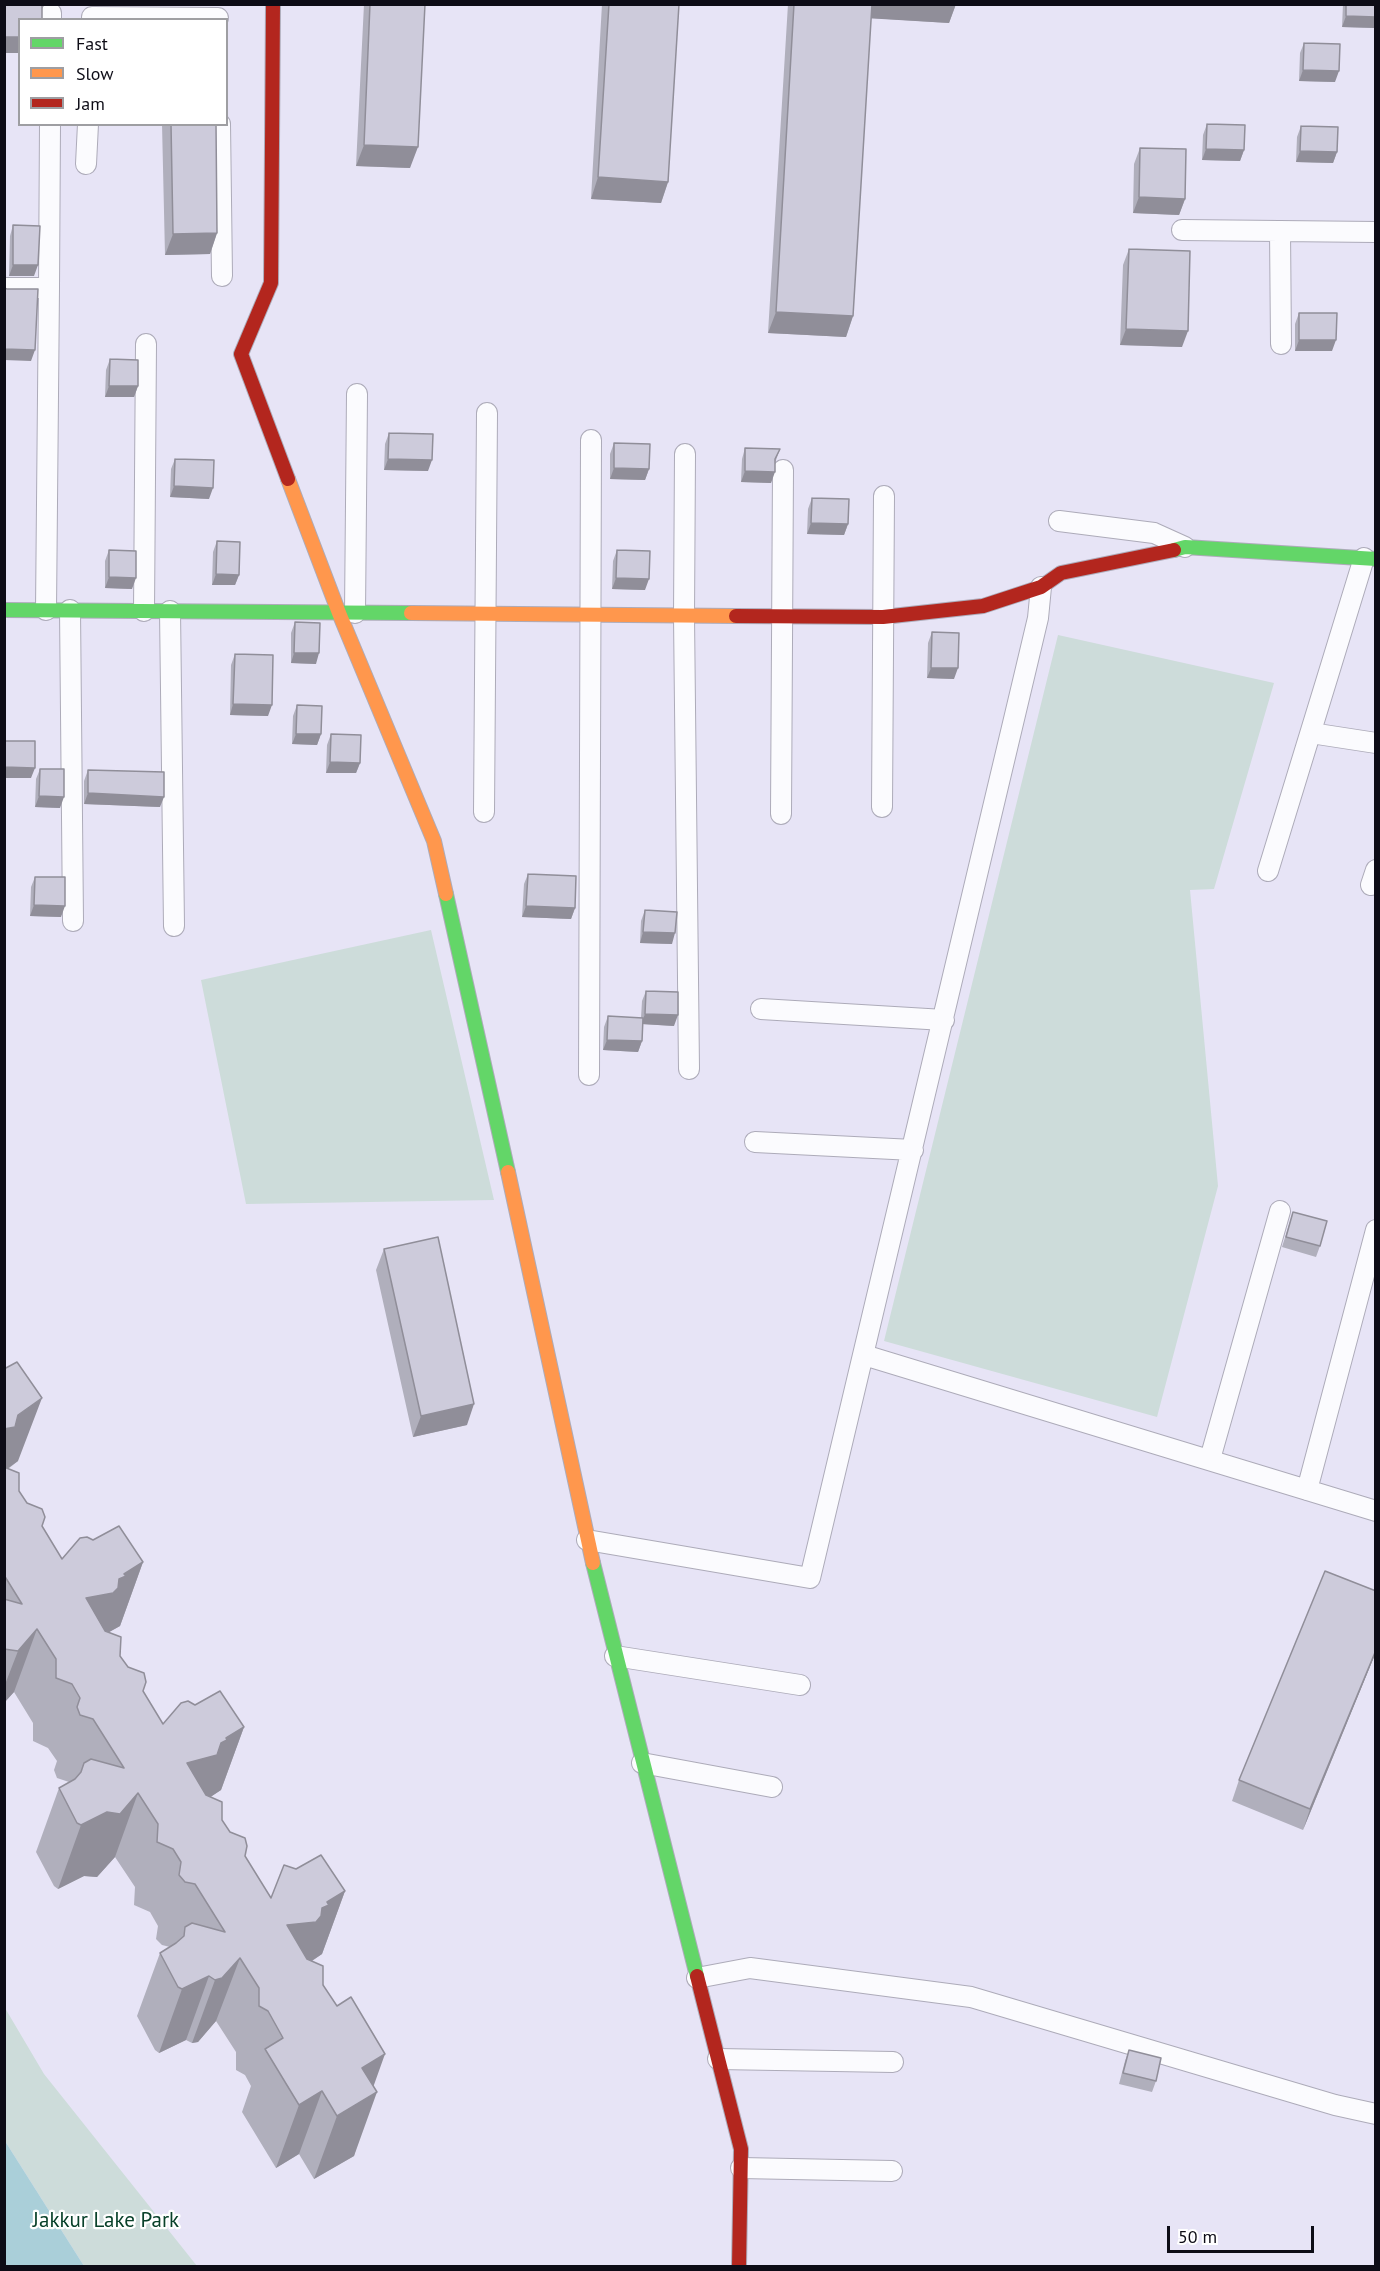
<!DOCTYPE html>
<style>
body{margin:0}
#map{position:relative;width:1380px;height:2271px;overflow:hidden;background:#e7e4f6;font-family:"PT Sans",sans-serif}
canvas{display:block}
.frame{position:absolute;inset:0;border:6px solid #0d0c16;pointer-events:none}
.legend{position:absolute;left:18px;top:18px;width:210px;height:108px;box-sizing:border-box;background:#fff;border:2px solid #9e9ea2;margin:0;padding:8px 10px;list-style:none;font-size:18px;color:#0d0c16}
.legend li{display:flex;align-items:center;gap:12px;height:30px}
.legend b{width:30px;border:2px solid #9e9ea2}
.scale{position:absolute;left:1167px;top:2226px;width:147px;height:27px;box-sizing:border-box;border:3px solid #0d0c16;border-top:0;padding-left:8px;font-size:18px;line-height:21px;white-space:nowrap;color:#0d0c16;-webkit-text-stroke:4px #fff;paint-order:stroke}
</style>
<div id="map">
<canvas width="1380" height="2271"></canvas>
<div class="frame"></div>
<ul class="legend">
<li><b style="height:8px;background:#63d668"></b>Fast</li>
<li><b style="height:8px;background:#ff974d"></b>Slow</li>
<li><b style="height:8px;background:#b3261e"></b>Jam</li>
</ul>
<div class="scale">50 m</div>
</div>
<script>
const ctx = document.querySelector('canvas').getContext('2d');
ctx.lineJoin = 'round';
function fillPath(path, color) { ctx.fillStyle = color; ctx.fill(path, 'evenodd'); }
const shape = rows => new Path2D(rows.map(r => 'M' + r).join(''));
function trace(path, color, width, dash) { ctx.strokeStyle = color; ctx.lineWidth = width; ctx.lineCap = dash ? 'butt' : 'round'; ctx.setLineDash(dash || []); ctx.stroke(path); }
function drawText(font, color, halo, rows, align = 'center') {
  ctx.font = font + ' "PT Sans",sans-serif'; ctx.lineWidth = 4.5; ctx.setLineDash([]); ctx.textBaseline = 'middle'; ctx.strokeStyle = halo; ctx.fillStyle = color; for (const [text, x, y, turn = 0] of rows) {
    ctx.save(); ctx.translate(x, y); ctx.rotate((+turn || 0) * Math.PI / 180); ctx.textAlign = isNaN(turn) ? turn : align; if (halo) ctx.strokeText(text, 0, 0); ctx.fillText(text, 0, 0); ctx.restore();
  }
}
fillPath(shape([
 [1058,635,1274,683,1214,889,1190,890,1218,1186,1157,1417,884,1341],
 [431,930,494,1200,246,1204,201,980],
 [5,2008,44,2074,197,2266,84,2266,5,2141]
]), '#cddcda');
fillPath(shape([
 [5,2141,84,2266,5,2266]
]), '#aacfd9');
const street = shape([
 [92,17,218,18],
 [51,20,51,13],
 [220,124,222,276],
 [86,164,88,124],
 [1182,230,1376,232],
 [1280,231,1281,344],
 [4,288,49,288,50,124],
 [685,454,684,616,689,1069],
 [1059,521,1154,533,1185,547],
 [46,610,49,288],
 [70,610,73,921],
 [144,611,146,344],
 [170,611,174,926],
 [355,613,357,394],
 [1311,733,1376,743],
 [882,807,884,496],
 [484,812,487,413],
 [781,814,783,470],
 [1268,871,1364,558],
 [1371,885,1376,870],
 [761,1009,944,1020],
 [589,1075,591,440],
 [755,1142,913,1150],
 [864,1355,1376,1511],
 [1210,1459,1280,1211],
 [1307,1490,1376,1230],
 [587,1540,810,1578,1038,618,1041,587],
 [615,1656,800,1685],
 [642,1763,772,1787],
 [697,1978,750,1968,971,1997,1335,2105,1376,2114],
 [718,2059,893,2062],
 [741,2168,892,2171]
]);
const fast = shape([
 [1174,550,1185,547,1376,559],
 [4,610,411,613],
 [446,894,508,1172],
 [593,1563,697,1976]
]);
const slow = shape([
 [288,479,339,613,434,841,446,894],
 [411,613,736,616],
 [508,1172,593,1563]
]);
const jam = shape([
 [273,4,271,283,241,354,288,479],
 [736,616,883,617,983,606,1041,587,1061,573,1174,550],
 [697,1976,741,2149,739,2266]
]);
trace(street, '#adabb9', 22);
trace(fast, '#adabb9', 16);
trace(slow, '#adabb9', 16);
trace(jam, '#adabb9', 16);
trace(street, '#fbfbfe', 20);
trace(fast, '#63d668', 14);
trace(slow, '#ff974d', 14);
trace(jam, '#b3261e', 14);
fillPath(shape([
 [364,4,425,4,410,168,356,166],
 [602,4,679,4,668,182,661,203,591,199],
 [788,4,956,4,949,23,871,18,853,316,846,337,768,333],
 [1343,4,1376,4,1375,28,1342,27],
 [1304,43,1335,82,1299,81,1300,53],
 [162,124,216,124,217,233,210,254,165,255],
 [1207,124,1244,150,1240,161,1202,160,1203,135],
 [1301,126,1337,152,1333,163,1296,162,1297,137],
 [1140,148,1185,199,1179,215,1133,213,1134,164],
 [13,225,34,276,9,276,10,236],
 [1129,249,1182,347,1120,345,1123,265],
 [1299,313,1332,351,1295,351,1295,324],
 [110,359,138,386,134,397,105,397,106,370],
 [389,433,428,471,384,470,385,444],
 [614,443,649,469,645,480,610,479,610,454],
 [745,448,780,449,775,463,771,483,741,482,742,459],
 [175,459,209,499,170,497,171,469],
 [812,498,848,524,844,535,807,534,808,509],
 [217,541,239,575,235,585,212,585,213,552],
 [109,550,132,589,105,588,105,561],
 [617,550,645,590,612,589,613,561],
 [295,622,316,664,291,663,291,633],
 [932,632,954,679,927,678,928,643],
 [235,654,268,716,230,715,231,665],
 [297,705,321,734,317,745,292,744,293,716],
 [331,734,360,763,356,773,326,773,327,745],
 [40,769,60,808,35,807,36,779],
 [88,770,160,807,84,804,84,781],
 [528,874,575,908,571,919,522,917,524,884],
 [35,877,61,917,30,916,31,887],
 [645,910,672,944,640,943,641,921],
 [646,991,674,1026,643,1024,642,1041,638,1052,603,1050,604,1027,608,1016,641,1018,642,1001],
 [1293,1212,1320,1246,1316,1257,1282,1247],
 [384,1249,467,1425,413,1437,376,1270],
 [4,1369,18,1461,8,1469,19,1491,62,1559,143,1562,120,1626,109,1632,120,1656,163,1724,244,1727,221,1790,210,1797,222,1820,271,1898,345,1891,322,1954,312,1961,373,2086,354,2156,314,2179,299,2154,276,2168,242,2112,251,2086,245,2075,236,2070,236,2052,216,2021,198,2042,192,2043,186,2040,159,2053,155,2050,137,2016,160,1953,170,1947,162,1945,156,1939,158,1926,150,1912,134,1905,135,1887,115,1857,97,1877,84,1876,58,1889,54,1886,36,1852,59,1788,69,1782,57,1778,54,1770,57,1761,48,1748,33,1741,33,1723,14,1692,4,1703],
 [1376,1591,1376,1652,1303,1830,1232,1801,1239,1780],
 [1129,2050,1156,2081,1152,2092,1119,2084,1125,2061]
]), '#b0afbc');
fillPath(shape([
 [870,4,956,4,949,23,865,18],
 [1346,16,1376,17,1375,28,1342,27],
 [4,37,20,37,20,53,4,53],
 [1303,70,1339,71,1335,82,1299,81],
 [364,145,418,147,410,168,356,166],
 [1206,149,1244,150,1240,161,1202,160],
 [1300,151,1337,152,1333,163,1296,162],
 [598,177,668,182,661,203,591,199],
 [1139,197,1185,199,1179,215,1133,213],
 [217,233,210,254,165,255,173,234],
 [13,265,38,265,34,276,9,276],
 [776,312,853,316,846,337,768,333],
 [1126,329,1188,331,1182,347,1120,345],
 [1299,340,1336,340,1332,351,1295,351],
 [4,349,35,350,31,361,4,360],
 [109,386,138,386,134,397,105,397],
 [388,459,432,460,428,471,384,470],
 [614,468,649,469,645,480,610,479],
 [745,471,775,472,771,483,741,482],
 [174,486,213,488,209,499,170,497],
 [811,523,848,524,844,535,807,534],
 [216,574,239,575,235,585,212,585],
 [109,577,136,578,132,589,105,588],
 [616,578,649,579,645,590,612,589],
 [294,653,319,653,316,664,291,663],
 [931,668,958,668,954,679,927,678],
 [233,704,272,705,268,716,230,715],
 [296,734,321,734,317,745,292,744],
 [330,762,360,763,356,773,326,773],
 [4,767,35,768,31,778,4,778],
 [88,793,164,797,160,807,84,804],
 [39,796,64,797,60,808,35,807],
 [34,905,65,906,61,917,30,916],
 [526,906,575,908,571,919,522,917],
 [643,932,675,933,672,944,640,943],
 [645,1014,678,1015,674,1026,641,1024],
 [607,1040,642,1041,638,1052,603,1050],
 [42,1398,18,1461,4,1471,4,1429,18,1415],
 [474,1404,467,1425,413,1437,421,1416],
 [143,1562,120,1626,104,1635,86,1598,119,1579,124,1574],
 [37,1629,14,1692,4,1703,4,1687,18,1651],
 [1376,1650,1376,1652,1303,1830,1310,1809],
 [244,1727,221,1790,206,1800,187,1763],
 [138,1793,115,1857,97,1877,84,1876,58,1889,81,1825,107,1812],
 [345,1891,322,1954,307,1964,287,1925,322,1908,327,1902],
 [240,1958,216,2021,198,2042,192,2043,215,1980],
 [209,1976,186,2040,159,2053,182,1989],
 [385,2054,370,2096,377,2092,354,2156,314,2179,337,2116,362,2068],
 [322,2091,299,2154,276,2168,299,2105]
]), '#908e99');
const building = shape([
 [4,4,42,4,42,20,20,20,20,37,4,37,4,4],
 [370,4,425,4,418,147,364,145,370,4],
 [609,4,679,4,668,182,598,177,609,4],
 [794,4,872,4,853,316,776,312,794,4],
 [1346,4,1376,4,1376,17,1346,16,1346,4],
 [1304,43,1340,44,1339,71,1303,70,1304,43],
 [171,124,216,124,217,233,173,234,171,124],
 [1207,124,1245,125,1244,150,1206,149,1207,124],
 [1301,126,1338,127,1337,152,1300,151,1301,126],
 [1140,148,1186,149,1185,199,1139,197,1140,148],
 [13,225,40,226,38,265,13,265,13,225],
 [1129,249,1190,251,1188,331,1126,329,1129,249],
 [4,288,7,289,38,289,35,350,4,349,4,288],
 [1299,313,1337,313,1336,340,1299,340,1299,313],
 [110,359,138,360,138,386,109,386,110,359],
 [389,433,433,434,432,460,388,459,389,433],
 [614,443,650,444,649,469,614,468,614,443],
 [745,448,780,449,775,459,775,472,745,471,745,448],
 [175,459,214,460,213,488,174,486,175,459],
 [812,498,849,499,848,524,811,523,812,498],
 [217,541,240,542,239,575,216,574,217,541],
 [109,550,136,551,136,578,109,577,109,550],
 [617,550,650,551,649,579,616,578,617,550],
 [295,622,320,623,319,653,294,653,295,622],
 [932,632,959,633,958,668,931,668,932,632],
 [235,654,273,655,272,705,233,704,235,654],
 [297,705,322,706,321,734,296,734,297,705],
 [331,734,361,735,360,763,330,762,331,734],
 [4,741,35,741,35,768,4,767,4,741],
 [40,769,64,769,64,797,39,796,40,769],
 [88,770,164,772,164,797,88,793,88,770],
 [528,874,576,876,575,908,526,906,528,874],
 [35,877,65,877,65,906,34,905,35,877],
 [645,910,677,912,675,933,643,932,645,910],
 [646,991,678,992,678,1015,645,1014,646,991],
 [608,1016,643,1018,642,1041,607,1040,608,1016],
 [1293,1212,1327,1221,1320,1246,1286,1237,1293,1212],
 [438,1237,474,1404,421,1416,384,1249,438,1237],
 [17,1362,42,1398,18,1415,15,1427,4,1429,4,1369,17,1362],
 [4,1467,19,1473,19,1491,27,1503,42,1509,45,1517,42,1526,62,1559,80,1538,87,1537,93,1540,119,1526,143,1562,124,1574,126,1576,119,1579,118,1588,113,1593,86,1598,105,1631,121,1637,120,1656,128,1667,144,1673,146,1682,143,1691,163,1724,181,1703,188,1701,195,1705,220,1691,244,1727,226,1738,227,1740,221,1743,217,1755,187,1763,206,1795,222,1802,222,1820,230,1832,245,1838,247,1846,245,1856,271,1898,284,1865,296,1869,321,1855,345,1891,327,1902,329,1905,322,1908,321,1916,316,1922,287,1925,307,1959,323,1966,323,1985,337,2006,351,1997,385,2054,362,2068,377,2092,337,2116,322,2091,299,2105,265,2049,283,2038,268,2011,259,2006,259,1988,240,1958,222,1978,215,1980,209,1976,182,1989,178,1987,160,1953,176,1943,184,1936,185,1927,192,1923,225,1932,195,1884,185,1882,179,1875,181,1862,173,1849,157,1842,158,1824,138,1793,120,1814,107,1812,81,1825,77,1823,59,1788,75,1779,81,1772,84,1763,91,1759,124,1768,93,1719,80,1715,77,1707,80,1698,72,1684,56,1678,56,1659,37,1629,18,1651,4,1649,4,1599,22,1604,4,1575,4,1467],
 [1325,1571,1376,1591,1376,1650,1310,1809,1239,1780,1325,1571],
 [1129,2050,1161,2058,1156,2081,1123,2073,1129,2050]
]);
fillPath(building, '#cdcbdb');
trace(building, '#908e99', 1.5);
drawText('21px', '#09412a', '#fff', [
 ["Jakkur Lake Park",106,2221]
]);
</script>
